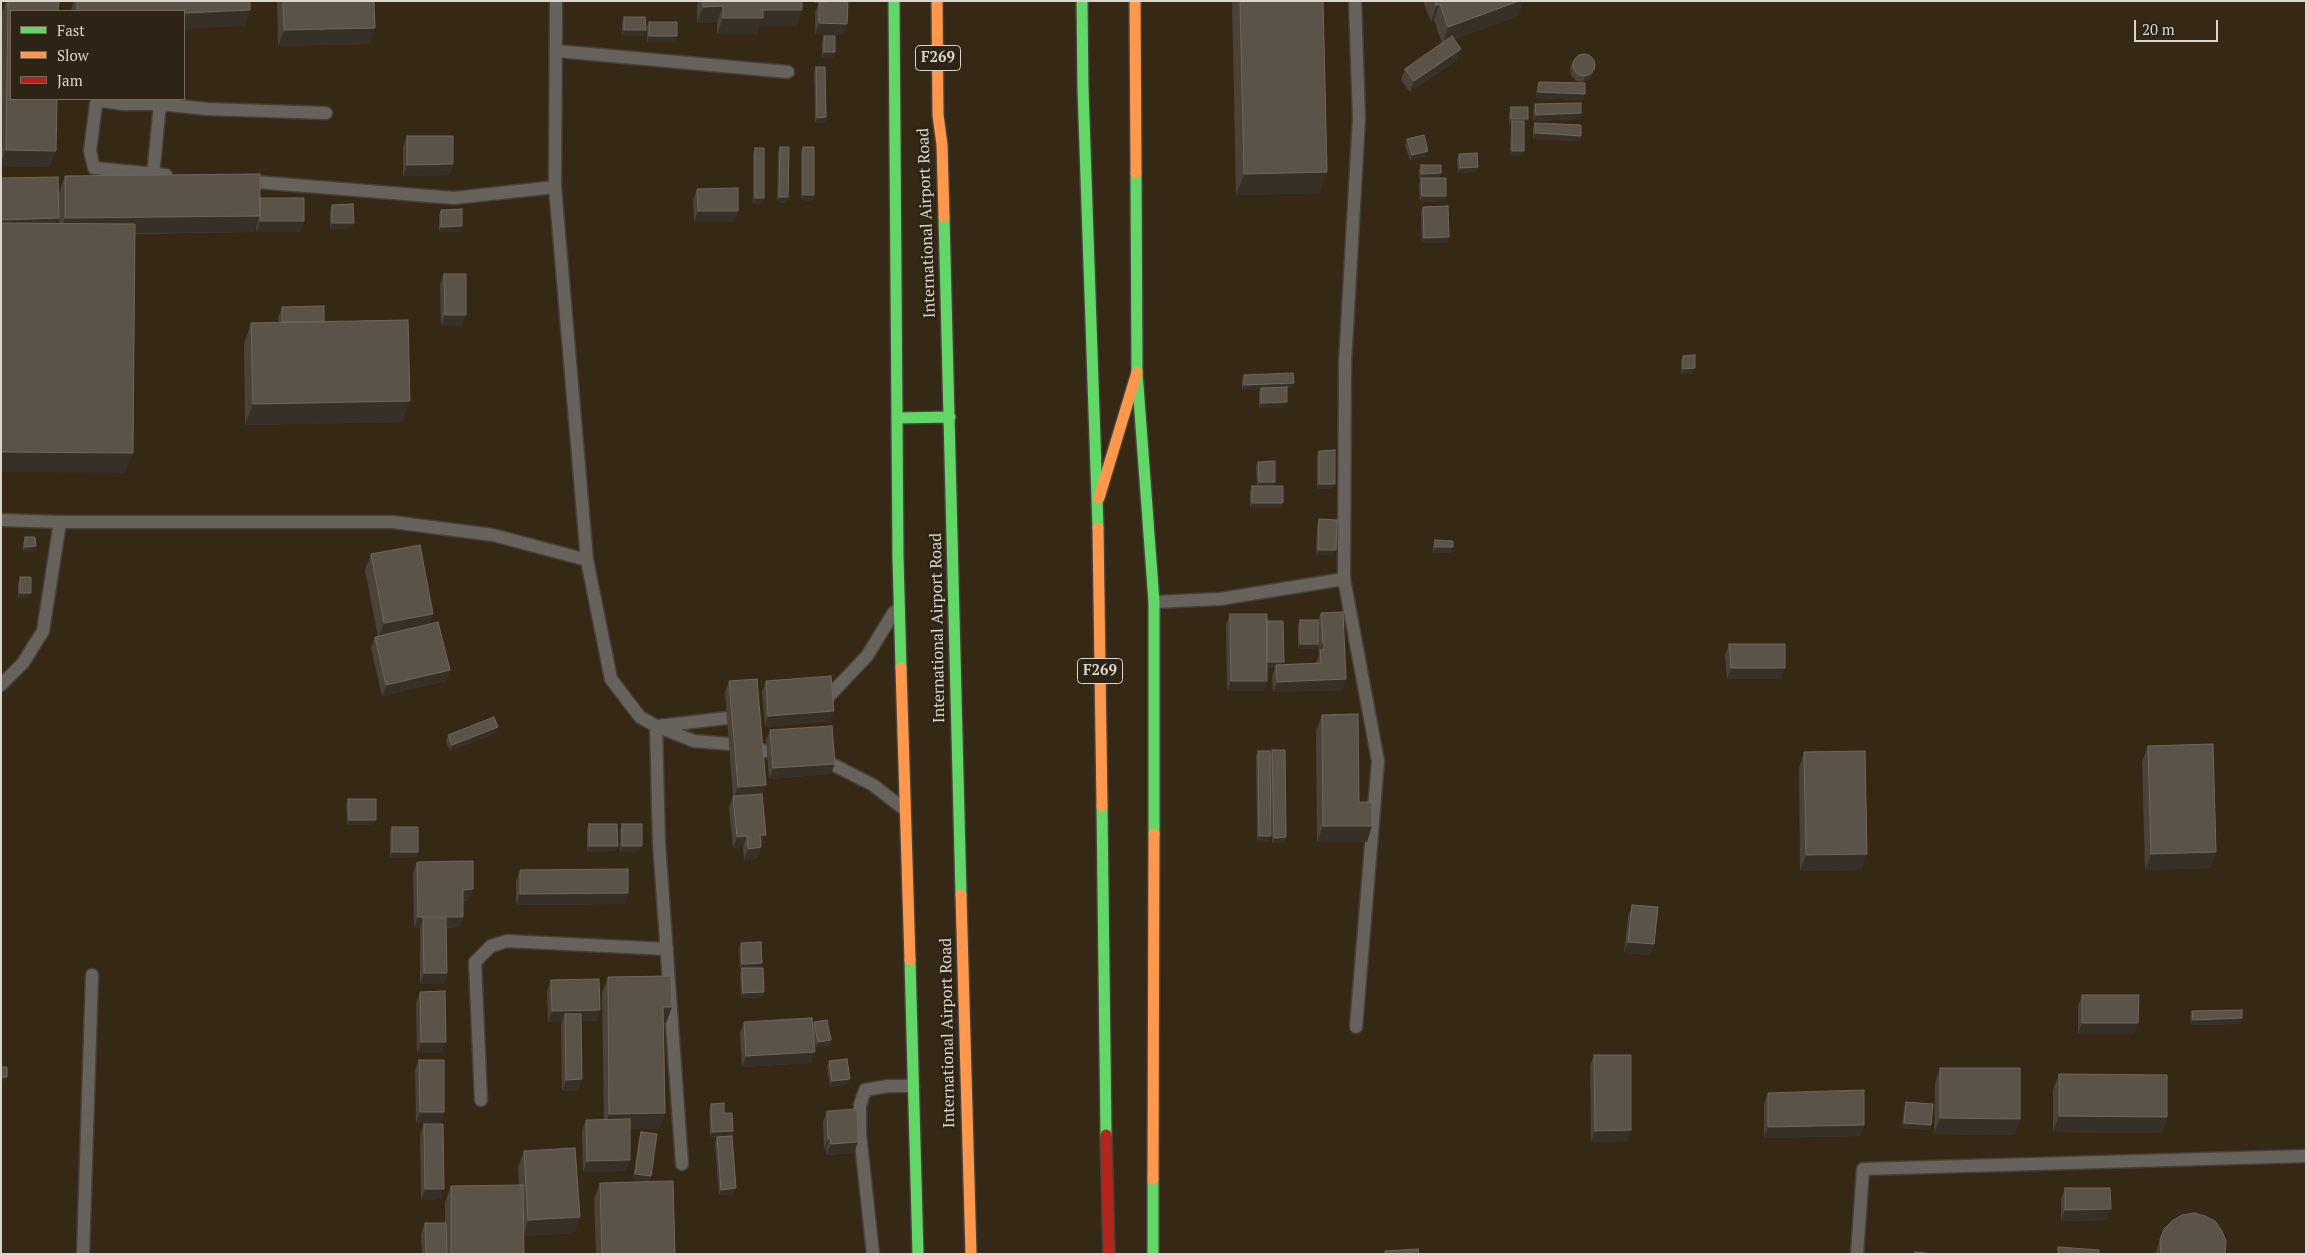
<!DOCTYPE html>
<style>
body{margin:0}
#map{position:relative;width:2307px;height:1255px;overflow:hidden;background:#28231b;font-family:"PT Serif",serif}
canvas{display:block}
.frame{position:absolute;inset:0;border:2px solid #dcd5cc;pointer-events:none}
.legend{position:absolute;left:10px;top:10px;width:175px;height:90px;box-sizing:border-box;background:#2e2415;border:1px solid #746b5e;margin:0;padding:6px 9px;list-style:none;font-size:15px;color:#dcd5cc}
.legend li{display:flex;align-items:center;gap:10px;height:25px}
.legend b{width:25px;border:1px solid #746b5e}
.scale{position:absolute;left:2134px;top:20px;width:84px;height:22px;box-sizing:border-box;border:2px solid #dcd5cc;border-top:0;padding-left:6px;font-size:15px;line-height:18px;white-space:nowrap;color:#dcd5cc;-webkit-text-stroke:4px #2e2415;paint-order:stroke}
</style>
<div id="map">
<canvas width="2307" height="1255"></canvas>
<div class="frame"></div>
<ul class="legend">
<li><b style="height:6px;background:#63d668"></b>Fast</li>
<li><b style="height:6px;background:#ff974d"></b>Slow</li>
<li><b style="height:6px;background:#b3261e"></b>Jam</li>
</ul>
<div class="scale">20 m</div>
</div>
<script>
const ctx = document.querySelector('canvas').getContext('2d');
ctx.lineJoin = 'round';
function fillPath(path, color) { ctx.fillStyle = color; ctx.fill(path, 'evenodd'); }
const shape = rows => new Path2D(rows.map(r => 'M' + r).join(''));
function trace(path, color, width, dash) { ctx.strokeStyle = color; ctx.lineWidth = width; ctx.lineCap = dash ? 'butt' : 'round'; ctx.setLineDash(dash || []); ctx.stroke(path); }
function drawText(font, color, halo, rows, align = 'center') {
  ctx.font = font + ' "PT Serif",serif'; ctx.lineWidth = 5; ctx.setLineDash([]); ctx.textBaseline = 'middle'; ctx.strokeStyle = halo; ctx.fillStyle = color; for (const [text, x, y, turn = 0] of rows) {
    ctx.save(); ctx.translate(x, y); ctx.rotate((+turn || 0) * Math.PI / 180); ctx.textAlign = isNaN(turn) ? turn : align; if (halo) ctx.strokeText(text, 0, 0); ctx.fillText(text, 0, 0); ctx.restore();
  }
}
fillPath(shape([
 [1,1,2306,1,2306,1254,1,1254],
 [11,11,184,11,184,99,11,99]
]), '#352815');
const lane = shape([
 [556,1,555,187,587,560,611,679,640,717,656,726,694,741,730,744],
 [557,51,788,72],
 [160,104,123,104,103,101,96,104,90,151,94,168,166,175],
 [153,175,160,104,207,109,326,113],
 [244,181,454,198,555,187],
 [1,520,60,522,393,522,493,535,587,560],
 [1344,579,1378,761,1356,1027],
 [1154,602,1220,599,1344,579,1345,363,1359,118,1355,1],
 [1,685,23,663,43,631,60,522],
 [828,697,867,656,894,612],
 [656,726,659,843,682,1164],
 [658,726,727,718],
 [758,750,766,751],
 [830,763,873,785,904,809],
 [481,1100,475,962,491,946,507,941,667,949],
 [83,1254,92,975],
 [873,1254,860,1134,860,1105,865,1090,888,1086,913,1086],
 [1857,1254,1863,1169,2306,1156]
]);
const fast = shape([
 [894,1,898,558,901,668],
 [1082,1,1083,89,1098,528],
 [1136,173,1137,372,1154,602,1154,834],
 [944,217,961,895],
 [898,418,950,417],
 [1102,806,1106,1135],
 [910,960,918,1254],
 [1153,1254,1153,1179]
]);
const slow = shape([
 [937,1,938,115,942,145,944,217],
 [1135,1,1136,173],
 [1099,498,1137,372],
 [1098,528,1102,806],
 [901,668,910,960],
 [961,895,971,1254],
 [1153,1179,1154,834]
]);
const jam = shape([
 [1106,1135,1109,1254]
]);
trace(lane, '#45403a', 15);
trace(fast, '#45403a', 14);
trace(slow, '#45403a', 14);
trace(jam, '#45403a', 14);
trace(lane, '#67625c', 12);
trace(fast, '#63d668', 11);
trace(slow, '#ff974d', 11);
trace(jam, '#b3261e', 11);
fillPath(shape([
 [6,1,59,1,50,167,1,166,2,13],
 [73,1,250,1,245,26,184,11,71,11,73,3],
 [277,1,374,1,369,44,278,46],
 [698,1,802,1,802,10,796,26,759,26,757,34,717,34,717,22,697,23,697,5],
 [815,1,848,1,847,24,843,35,815,34,815,12,819,3,815,3],
 [1232,1,1323,1,1319,193,1236,195],
 [1423,1,1523,1,1518,16,1454,39,1457,60,1410,92,1401,80,1405,69,1442,43,1434,20,1431,22],
 [624,17,644,36,622,36,622,23],
 [649,22,677,36,675,42,647,42,647,27],
 [824,36,833,58,822,58,822,42],
 [1572,62,1593,72,1590,79,1583,82,1576,81,1571,75,1570,68],
 [816,67,826,117,824,123,815,123,814,73],
 [1539,82,1583,100,1536,98,1537,87],
 [1535,104,1579,119,1534,121,1533,110],
 [1511,107,1526,125,1524,125,1522,156,1510,156,1511,125,1509,125,1509,113],
 [1535,123,1581,136,1579,141,1533,139,1533,128],
 [407,136,453,164,449,175,403,176,403,147],
 [1407,139,1426,156,1410,160,1405,145],
 [780,147,786,203,777,202,778,152],
 [803,147,814,195,812,201,801,200,801,152],
 [755,148,762,204,753,204,753,154],
 [1459,154,1478,167,1476,172,1458,173,1457,160],
 [1421,165,1441,173,1439,178,1444,201,1420,202,1419,184,1421,180,1419,180,1419,171],
 [65,176,260,200,304,221,300,232,256,232,256,226,254,232,135,234,125,473,1,178,59,218,57,223,59,223,59,192],
 [697,189,738,211,734,222,694,222,693,200],
 [332,205,352,228,330,229,330,210],
 [1423,207,1447,243,1422,243,1421,212],
 [441,210,460,232,439,232,439,215],
 [444,274,462,326,441,326,440,285],
 [282,307,324,322,402,422,245,425,244,344,251,323,278,323,278,318],
 [1683,356,1693,374,1681,374,1681,361],
 [1244,375,1294,383,1292,388,1287,388,1285,408,1259,408,1259,393,1260,390,1242,390,1242,381],
 [1319,451,1333,489,1317,489,1317,456],
 [1258,462,1274,486,1281,508,1250,508,1250,492,1252,486,1257,486,1256,467],
 [1319,519,1334,555,1316,555,1317,525],
 [25,537,34,552,23,552,23,543],
 [1435,540,1451,553,1433,553,1433,546],
 [371,554,429,625,450,670,446,681,382,696,371,648,375,637,378,637,365,570],
 [20,577,29,598,18,598,18,583],
 [1321,613,1346,679,1342,690,1273,692,1272,676,1275,668,1267,668,1267,681,1263,691,1227,691,1226,625,1230,614,1267,621,1283,665,1316,663,1319,654,1318,644,1316,649,1298,649,1298,626,1300,620,1318,620],
 [1729,644,1781,679,1727,679,1725,655],
 [729,681,762,795,762,845,761,846,761,847,757,858,744,860,743,847,733,848,729,807,733,796,725,692],
 [766,681,830,721,765,727,762,692],
 [1322,715,1359,802,1367,842,1317,842,1316,731],
 [770,730,831,774,769,779,766,741],
 [496,733,450,751,446,741,448,735],
 [2148,746,2216,852,2210,868,2145,870,2142,762],
 [1272,750,1286,837,1284,843,1272,843,1270,756],
 [1258,751,1269,842,1257,842,1256,756],
 [1804,752,1861,870,1800,871,1799,768],
 [348,799,374,825,347,825,346,805],
 [589,824,616,851,587,852,587,830],
 [622,824,640,851,620,852,620,830],
 [392,827,418,852,416,857,390,858,390,832],
 [417,862,473,889,469,900,463,901,463,917,459,927,446,928,447,973,443,984,420,984,420,928,414,928,413,873],
 [520,870,628,893,624,904,516,905,516,881],
 [1632,905,1654,944,1650,955,1624,953,1628,916],
 [741,943,760,968,764,992,762,998,741,998,740,974,741,970,740,970,739,949],
 [608,977,672,1007,666,1023,664,1023,665,1113,659,1129,630,1129,626,1171,583,1172,582,1131,586,1120,604,1120,602,993],
 [551,980,600,1010,596,1021,581,1021,582,1079,578,1090,562,1091,561,1025,562,1022,548,1022,547,991],
 [420,992,442,1053,417,1053,416,1003],
 [2082,995,2138,1023,2134,1034,2078,1034,2078,1006],
 [2192,1011,2242,1018,2240,1024,2191,1025,2190,1016],
 [744,1022,813,1026,814,1022,831,1040,829,1046,816,1047,813,1033,811,1063,742,1067,740,1033],
 [1594,1055,1631,1130,1628,1141,1591,1142,1590,1066],
 [419,1060,444,1112,440,1123,416,1123,415,1070],
 [829,1061,850,1079,848,1084,830,1087,827,1067],
 [1940,1068,2020,1119,2014,1135,1934,1134,1935,1084],
 [2059,1074,2167,1117,2161,1133,2053,1132,2053,1090],
 [1768,1093,1864,1125,1860,1136,1764,1138,1764,1104],
 [1906,1102,1931,1125,1929,1130,1902,1128,1904,1107],
 [711,1104,724,1113,733,1131,732,1136,734,1194,719,1195,715,1143,717,1137,723,1137,710,1137,709,1110],
 [827,1111,854,1153,827,1155,826,1149,824,1150,823,1122],
 [424,1124,444,1189,440,1199,421,1200,420,1135],
 [641,1132,651,1176,649,1181,633,1179,639,1138],
 [524,1151,580,1217,574,1233,524,1236,524,1254,422,1254,421,1234,425,1223,445,1223,445,1202,451,1186,519,1185,518,1167],
 [600,1183,675,1254,596,1254,594,1199],
 [2065,1188,2107,1220,2061,1221,2061,1199],
 [2164,1229,2225,1254,2156,1254,2156,1251]
]), '#4b4338');
fillPath(shape([
 [1519,1,1523,1,1518,16,1443,43,1448,27],
 [1440,4,1434,20,1431,22,1436,6],
 [723,6,717,22,697,23,703,7],
 [250,10,245,26,184,29,184,13],
 [763,10,802,10,796,26,759,26,757,34,717,34,723,18],
 [819,23,847,24,843,35,815,34],
 [375,28,369,44,278,46,284,30],
 [624,30,646,30,644,36,622,36],
 [649,36,677,36,675,42,647,42],
 [1461,49,1457,60,1410,92,1414,81],
 [824,52,835,52,833,58,822,58],
 [1595,67,1590,79,1583,82,1585,77],
 [1538,92,1585,94,1583,100,1536,98],
 [1581,113,1579,119,1534,121,1536,115],
 [826,117,824,123,815,123,817,118],
 [1511,119,1528,119,1526,125,1512,125,1512,121,1511,125,1509,125],
 [1535,133,1581,136,1579,141,1533,139],
 [6,150,56,151,50,167,1,166,1,162],
 [1428,151,1426,156,1410,160,1412,155],
 [1512,151,1524,151,1522,156,1510,156],
 [453,164,449,175,403,176,407,165],
 [1478,167,1476,172,1458,173,1460,168],
 [1327,172,1319,193,1236,195,1244,174],
 [1441,173,1439,179,1419,180,1421,174],
 [803,195,814,195,812,201,801,200],
 [1422,196,1446,196,1444,201,1420,202],
 [779,197,788,197,786,203,777,202],
 [755,198,764,198,762,204,753,204],
 [698,211,738,211,734,222,694,222],
 [260,216,254,232,59,234,65,218],
 [59,218,55,229,1,230,1,220],
 [260,221,304,221,300,232,256,232],
 [332,223,354,223,352,228,330,229],
 [462,226,460,232,439,232,441,227],
 [1449,237,1447,243,1422,243,1424,238],
 [445,315,466,315,462,326,441,326],
 [1695,368,1693,374,1681,374,1683,369],
 [1294,383,1292,388,1261,390,1261,388,1260,390,1242,390,1244,385],
 [410,401,402,422,245,425,253,404],
 [1287,402,1285,408,1259,408,1261,403],
 [1,452,133,453,125,473,1,472],
 [1259,482,1275,482,1273,487,1257,488],
 [1319,484,1335,484,1333,489,1317,489],
 [1252,503,1283,503,1281,508,1250,508],
 [36,546,34,552,23,552,25,547],
 [1435,547,1453,547,1451,553,1433,553],
 [1318,550,1336,550,1334,555,1316,555],
 [20,593,31,593,29,598,18,598],
 [433,614,427,630,378,639,384,623],
 [1323,643,1324,643,1320,654,1320,650,1319,654],
 [1300,644,1318,644,1316,649,1298,649],
 [1267,662,1284,662,1282,668,1276,665,1275,668,1265,668],
 [1731,668,1785,668,1781,679,1727,679],
 [450,670,446,681,382,696,386,685],
 [1346,679,1342,690,1273,692,1277,682],
 [1231,681,1267,681,1263,691,1227,691],
 [834,711,830,721,765,727,768,716],
 [498,727,496,733,450,751,452,745],
 [835,764,831,774,769,779,773,768],
 [766,785,762,796,734,798,738,787],
 [349,820,376,820,374,825,347,825],
 [1323,826,1372,826,1367,842,1317,842],
 [760,835,766,835,762,845,756,846],
 [747,836,743,847,733,848,737,837],
 [1259,836,1271,836,1269,842,1257,842],
 [1286,837,1284,843,1272,843,1274,838],
 [589,846,618,846,616,851,587,852],
 [622,846,642,846,640,851,620,852],
 [761,847,757,858,744,860,748,849],
 [392,852,418,852,416,857,390,858],
 [2216,852,2210,868,2145,870,2151,854],
 [1867,854,1861,870,1800,871,1806,855],
 [473,889,469,900,459,901,463,890],
 [628,893,624,904,516,905,520,894],
 [418,917,463,917,459,927,423,928,423,918,420,928,414,928],
 [1628,942,1654,944,1650,955,1624,953],
 [762,963,760,969,742,968,741,970,740,970,742,964],
 [424,973,447,973,443,984,420,984],
 [764,992,762,998,741,998,743,993],
 [663,1007,672,1007,666,1023,658,1023],
 [600,1010,596,1021,565,1022,565,1014,562,1022,548,1022,552,1011],
 [2242,1018,2240,1024,2191,1025,2193,1020],
 [2082,1023,2138,1023,2134,1034,2078,1034],
 [831,1040,829,1046,816,1047,818,1042],
 [421,1042,446,1042,442,1053,417,1053],
 [815,1052,811,1063,742,1067,746,1056],
 [1,1077,7,1077,5,1082,1,1082],
 [582,1079,578,1090,562,1091,566,1080],
 [850,1079,848,1084,830,1087,832,1081],
 [420,1112,444,1112,440,1123,416,1123],
 [665,1113,659,1129,604,1130,609,1114],
 [2059,1116,2167,1117,2161,1133,2053,1132],
 [1940,1118,2020,1119,2014,1135,1934,1134],
 [1904,1123,1931,1125,1929,1130,1902,1128],
 [1864,1125,1860,1136,1764,1138,1768,1127],
 [1631,1130,1628,1141,1591,1142,1595,1131],
 [733,1131,731,1136,710,1137,712,1132],
 [830,1138,826,1149,824,1150,828,1139],
 [858,1142,854,1153,827,1155,831,1144],
 [630,1160,626,1171,583,1172,587,1161],
 [635,1174,651,1176,649,1181,633,1179],
 [736,1188,734,1194,719,1195,721,1190],
 [425,1189,444,1189,440,1199,421,1200],
 [2111,1209,2107,1220,2061,1221,2065,1210],
 [580,1217,574,1233,523,1236,528,1220]
]), '#363026');
const building = shape([
 [8,1,59,1,58,11,11,11,11,99,57,99,56,151,6,150,8,1],
 [77,1,250,1,250,10,184,13,184,11,77,11,77,1],
 [283,1,374,1,375,28,284,30,283,1],
 [703,1,802,1,802,10,763,10,763,18,723,18,723,6,703,7,703,1],
 [827,1,848,1,847,24,819,23,819,2,827,2,827,1],
 [1240,1,1323,1,1327,172,1244,174,1240,1],
 [1435,1,1519,1,1448,27,1440,4,1436,6,1435,1],
 [624,17,645,17,646,30,624,30,624,17],
 [649,22,677,22,677,36,649,36,649,22],
 [824,36,835,36,835,52,824,52,824,36],
 [1452,36,1461,49,1414,81,1405,69,1452,36],
 '1573 65a11 11 0 1 1 22 0a11 11 0 1 1-22 0Z',
 [816,67,825,67,826,117,817,118,816,67],
 [1539,82,1585,83,1585,94,1538,92,1539,82],
 [1581,103,1581,113,1536,115,1535,104,1581,103],
 [1511,107,1528,107,1528,119,1511,119,1511,107],
 [1512,121,1524,121,1524,151,1512,151,1512,121],
 [1535,123,1581,125,1581,136,1535,133,1535,123],
 [1424,135,1428,151,1412,155,1407,139,1424,135],
 [407,136,453,136,453,164,407,165,407,136],
 [780,147,789,147,788,197,779,197,780,147],
 [803,147,814,147,814,195,803,195,803,147],
 [755,148,764,148,764,198,755,198,755,148],
 [1477,153,1478,167,1460,168,1459,154,1477,153],
 [1421,165,1441,165,1441,173,1421,174,1421,165],
 [260,174,260,216,65,218,65,176,260,174],
 [58,177,59,218,1,220,1,178,58,177],
 [1421,178,1446,178,1446,196,1422,196,1421,178],
 [738,188,738,211,698,211,697,189,738,188],
 [260,198,304,198,304,221,260,221,260,198],
 [353,204,354,223,332,223,332,205,353,204],
 [1448,206,1449,237,1424,238,1423,207,1448,206],
 [462,209,462,226,441,227,441,210,462,209],
 [1,223,135,224,133,453,1,452,1,223],
 [444,274,466,274,466,315,445,315,444,274],
 [324,306,324,322,282,322,282,307,324,306],
 [408,320,410,401,253,404,251,323,408,320],
 [1695,355,1695,368,1683,369,1683,356,1695,355],
 [1293,373,1294,383,1244,385,1244,375,1293,373],
 [1287,387,1287,402,1261,403,1261,388,1287,387],
 [1335,450,1335,484,1319,484,1319,451,1335,450],
 [1275,461,1275,482,1259,482,1258,462,1275,461],
 [1252,486,1283,486,1283,503,1252,503,1252,486],
 [1319,519,1337,520,1336,550,1318,550,1319,519],
 [25,537,35,537,36,546,25,547,25,537],
 [1435,540,1453,541,1453,547,1435,547,1435,540],
 [420,545,433,614,384,623,371,554,420,545],
 [20,577,31,577,31,593,20,593,20,577],
 [1343,612,1346,679,1277,682,1276,665,1321,663,1320,650,1324,650,1324,643,1323,643,1321,613,1343,612],
 [1230,614,1267,614,1267,681,1231,681,1230,614],
 [1300,620,1318,620,1318,644,1300,644,1300,620],
 [1267,621,1283,621,1284,662,1267,662,1267,621],
 [438,622,450,670,386,685,375,637,438,622],
 [1729,644,1785,644,1785,668,1731,668,1729,644],
 [831,676,834,711,768,716,766,681,831,676],
 [757,679,766,785,738,787,729,681,757,679],
 [1358,714,1359,802,1372,802,1372,826,1323,826,1322,715,1358,714],
 [494,717,498,727,452,745,448,735,494,717],
 [832,726,835,764,773,768,770,730,832,726],
 [2213,744,2216,852,2151,854,2148,746,2213,744],
 [1272,750,1285,750,1286,837,1274,838,1272,750],
 [1258,751,1270,751,1271,836,1259,836,1258,751],
 [1865,751,1867,854,1806,855,1804,752,1865,751],
 [762,794,766,835,760,835,761,847,748,849,747,836,737,837,733,796,762,794],
 [348,799,376,799,376,820,349,820,348,799],
 [589,824,617,824,618,846,589,846,589,824],
 [622,824,642,824,642,846,622,846,622,824],
 [392,827,418,827,418,852,392,852,392,827],
 [473,861,473,889,463,890,463,917,418,917,417,862,473,861],
 [628,869,628,893,520,894,520,870,628,869],
 [1632,905,1658,907,1654,944,1628,942,1632,905],
 [423,918,446,918,447,973,424,973,423,918],
 [761,942,762,963,742,964,741,943,761,942],
 [742,968,763,968,764,992,743,993,742,968],
 [671,976,672,1007,663,1007,665,1113,609,1114,608,977,671,976],
 [599,979,600,1010,552,1011,551,980,599,979],
 [445,991,446,1042,421,1042,420,992,445,991],
 [2082,995,2139,995,2138,1023,2082,1023,2082,995],
 [2242,1010,2242,1018,2193,1020,2192,1011,2242,1010],
 [565,1014,581,1014,582,1079,566,1080,565,1014],
 [812,1018,815,1052,746,1056,744,1022,812,1018],
 [827,1020,831,1040,818,1042,814,1022,827,1020],
 [1594,1055,1631,1055,1631,1130,1595,1131,1594,1055],
 [847,1059,850,1079,832,1081,829,1061,847,1059],
 [419,1060,444,1060,444,1112,420,1112,419,1060],
 [1,1067,7,1067,7,1077,1,1077,1,1067],
 [1940,1068,2020,1068,2020,1119,1940,1118,1940,1068],
 [2059,1074,2167,1075,2167,1117,2059,1116,2059,1074],
 [1864,1090,1864,1125,1768,1127,1768,1093,1864,1090],
 [1906,1102,1933,1104,1931,1125,1904,1123,1906,1102],
 [724,1103,724,1113,732,1113,733,1131,712,1132,711,1104,724,1103],
 [857,1109,858,1142,831,1144,830,1138,828,1139,827,1111,857,1109],
 [630,1119,630,1160,587,1161,586,1120,630,1119],
 [424,1124,443,1124,444,1189,425,1189,424,1124],
 [641,1132,657,1134,651,1176,635,1174,641,1132],
 [732,1136,736,1188,721,1190,717,1137,732,1136],
 [575,1148,580,1217,528,1220,524,1151,575,1148],
 [673,1181,675,1254,602,1254,600,1183,673,1181],
 [523,1185,524,1254,451,1254,451,1186,523,1185],
 [2065,1188,2110,1188,2111,1209,2065,1210,2065,1188],
 [2194,1213,2205,1216,2215,1221,2222,1231,2226,1241,2225,1254,2161,1254,2160,1240,2164,1229,2172,1221,2182,1215,2194,1213],
 [425,1223,446,1223,447,1254,426,1254,425,1223],
 [2058,1247,2099,1250,2099,1254,2058,1254,2058,1247],
 [1418,1249,1419,1254,1385,1254,1385,1251,1418,1249],
 [1915,1252,1935,1254,1915,1254,1915,1252]
]);
fillPath(building, '#5b5348');
trace(building, '#6f675d', 1);
for (const [x, y, w] of [
 [938,58,45],
 [1100,671,45]
]) { const box = new Path2D(); box.roundRect(x - w / 2, y - 12.5, w, 25, 4); ctx.fillStyle = '#2e2415'; ctx.fill(box); trace(box, '#dcd5cc', 1); }
drawText('bold 15px', '#dcd5cc', null, [
 ["F269",938,58],
 ["F269",1100,671]
]);
drawText('16px', '#dcd5cc', '#2e2415', [
 ["International Airport Road",927,223,-92],
 ["International Airport Road",938,628,-91],
 ["International Airport Road",948,1033,-91]
]);
</script>
